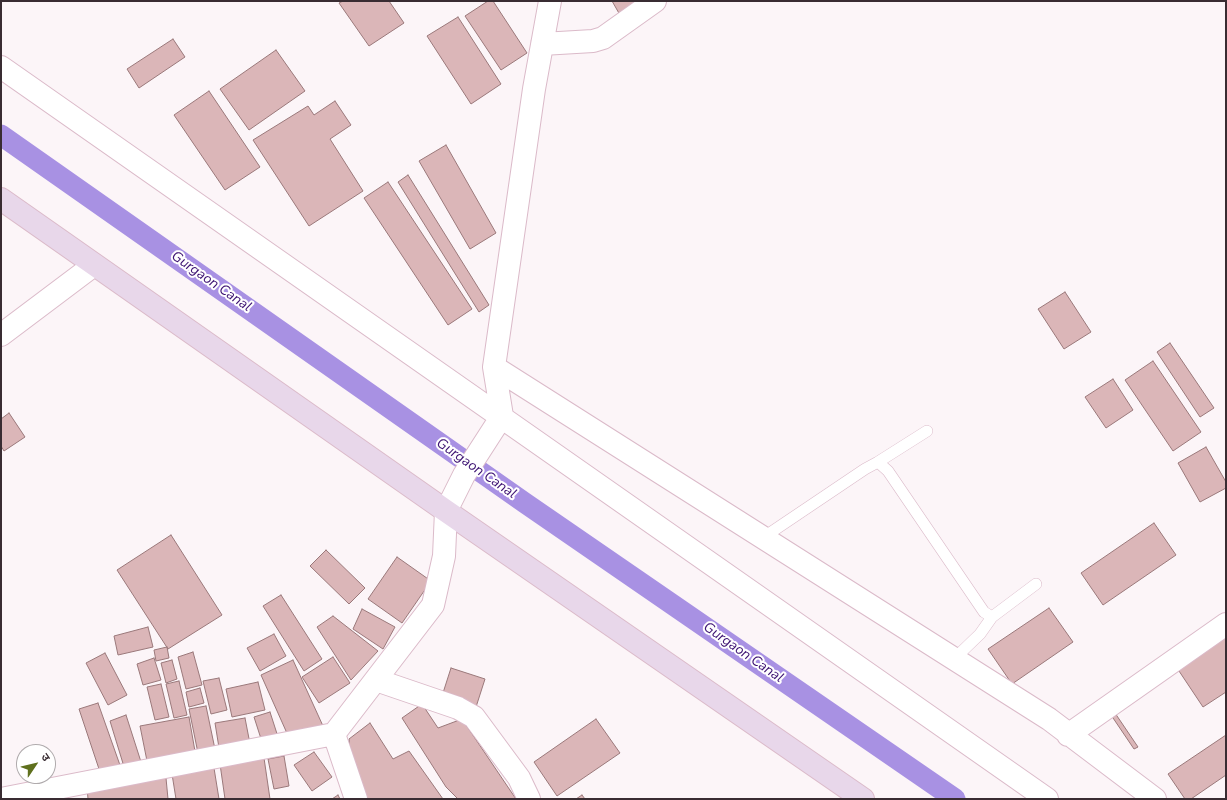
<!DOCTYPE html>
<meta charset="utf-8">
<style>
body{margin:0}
#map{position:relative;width:1227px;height:800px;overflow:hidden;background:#fcf5f8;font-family:"Nunito Sans","Noto Sans Devanagari",sans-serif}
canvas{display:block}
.frame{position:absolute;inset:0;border:2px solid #392c32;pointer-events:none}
.north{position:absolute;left:16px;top:744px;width:40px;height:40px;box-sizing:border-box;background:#fff;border:1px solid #b0abad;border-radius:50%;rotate:55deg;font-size:11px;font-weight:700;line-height:16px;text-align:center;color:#392c32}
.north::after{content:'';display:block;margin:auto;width:14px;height:18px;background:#5f701d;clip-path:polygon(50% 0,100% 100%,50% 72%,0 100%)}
</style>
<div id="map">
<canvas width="1227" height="800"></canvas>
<div class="frame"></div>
<div class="north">उ</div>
</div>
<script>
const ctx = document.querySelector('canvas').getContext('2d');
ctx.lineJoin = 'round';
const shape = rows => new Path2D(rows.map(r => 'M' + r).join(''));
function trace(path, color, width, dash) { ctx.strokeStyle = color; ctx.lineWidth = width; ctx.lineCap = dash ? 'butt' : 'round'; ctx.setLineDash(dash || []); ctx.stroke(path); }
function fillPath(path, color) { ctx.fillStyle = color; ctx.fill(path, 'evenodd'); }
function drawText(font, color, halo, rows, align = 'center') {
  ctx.font = font + ' "Nunito Sans",sans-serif'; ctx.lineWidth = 4; ctx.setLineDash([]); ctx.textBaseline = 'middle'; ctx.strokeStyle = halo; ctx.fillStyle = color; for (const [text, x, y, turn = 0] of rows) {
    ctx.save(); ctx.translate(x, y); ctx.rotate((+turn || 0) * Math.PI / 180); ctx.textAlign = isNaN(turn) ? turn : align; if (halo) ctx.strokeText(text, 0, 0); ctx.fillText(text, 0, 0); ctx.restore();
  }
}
trace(shape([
 [1,135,525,503,955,799]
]), '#a891e3', 21);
const building = shape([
 [343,1,389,1,404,23,369,46,339,3,343,1],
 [488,1,493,1,527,53,501,70,465,16,488,1],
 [612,1,643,1,620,15,612,1],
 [458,17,501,84,471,104,427,36,458,17],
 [173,39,185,57,139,88,127,69,173,39],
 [276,50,305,91,249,130,220,89,276,50],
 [209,91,260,167,225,190,174,115,209,91],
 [335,101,351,125,330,139,363,191,309,226,253,140,308,106,314,115,335,101],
 [446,145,496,233,470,249,419,161,446,145],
 [408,175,489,305,479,312,398,182,408,175],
 [388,182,472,309,448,325,364,198,388,182],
 [1065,292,1091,332,1064,349,1038,309,1065,292],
 [1170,343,1214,408,1200,417,1157,352,1170,343],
 [1153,361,1201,432,1173,451,1125,380,1153,361],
 [1113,379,1133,410,1106,428,1085,397,1113,379],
 [9,413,25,437,4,451,1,446,1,419,9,413],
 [1206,447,1226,482,1226,488,1200,502,1178,463,1206,447],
 [1154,523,1176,555,1103,605,1081,573,1154,523],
 [171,535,222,615,168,649,117,570,171,535],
 [326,550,365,588,349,604,310,566,326,550],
 [397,557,431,581,402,623,368,599,397,557],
 [281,595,322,659,304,671,263,606,281,595],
 [1049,608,1073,642,1012,684,988,649,1049,608],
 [362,609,395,627,383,649,353,629,362,609],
 [333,616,378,651,351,680,317,627,333,616],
 [148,627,153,647,118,655,114,636,148,627],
 [274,634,286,656,260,671,247,648,274,634],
 [1226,635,1226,692,1203,707,1177,668,1226,635],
 [167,647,169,658,156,661,154,650,167,647],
 [193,652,202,685,186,689,178,657,193,652],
 [105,653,127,695,108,705,86,663,105,653],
 [333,657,350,683,319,703,302,677,333,657],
 [154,658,161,680,143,685,137,664,154,658],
 [172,660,177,679,166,683,161,663,172,660],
 [293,660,323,726,290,740,261,675,293,660],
 [451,668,485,679,476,707,442,696,451,668],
 [219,678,227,710,211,714,203,681,219,678],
 [179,681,187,715,174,718,166,684,179,681],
 [258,682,265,710,232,717,226,689,258,682],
 [161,684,169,717,155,720,147,687,161,684],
 [200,688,204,703,189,707,186,692,200,688],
 [98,703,121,768,101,775,79,709,98,703],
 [422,704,438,728,462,719,516,799,458,799,446,787,402,718,422,704],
 [206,706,216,754,199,758,189,709,206,706],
 [270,712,279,740,263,745,254,717,270,712],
 [1115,713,1138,747,1134,749,1111,715,1115,713],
 [126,715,142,765,125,770,110,721,126,715],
 [189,717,196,757,148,766,140,726,189,717],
 [245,718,251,749,220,754,215,723,245,718],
 [596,719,620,753,557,796,534,762,596,719],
 [370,723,393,759,409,751,443,799,368,799,352,776,349,739,370,723],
 [1226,735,1226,775,1191,799,1185,799,1168,774,1226,735],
 [314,752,332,777,312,791,294,765,314,752],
 [284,756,289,786,274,789,268,759,284,756],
 [264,758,270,799,225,799,220,764,264,758],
 [214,768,219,799,176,799,172,774,214,768],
 [166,778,168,799,88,799,87,787,166,778],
 [338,795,340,799,332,799,338,795],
 [582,795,585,799,576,799,582,795]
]);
fillPath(building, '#dbb6b8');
trace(building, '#9a787a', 1);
const lane = shape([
 [878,462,927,431],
 [764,537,865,469,878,462,888,471,984,612,992,617,1036,584],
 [954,659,980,634,992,617]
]);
const street = shape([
 [542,44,593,41,603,38,655,1],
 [1,67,1047,799],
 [1,335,94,265],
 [494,367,1049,719,1155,799],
 [376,680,458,708,474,717,519,778,529,799],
 [334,734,356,799],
 [1068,735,1226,624],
 [1,799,334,734,433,605,444,556,446,511,464,475,502,416,494,367,534,89,550,1]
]);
const secondary = shape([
 [1,199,446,511,863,799]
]);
trace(lane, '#dbbac9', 12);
trace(street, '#dbbac9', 24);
trace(secondary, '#dbbac9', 24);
trace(lane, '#fff', 11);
trace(street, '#fff', 22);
trace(secondary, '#e8d7ea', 22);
drawText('italic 14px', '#3c1272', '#fff', [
 ["Gurgaon Canal",211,282,35],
 ["Gurgaon Canal",476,469,35],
 ["Gurgaon Canal",743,653,35]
]);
</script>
